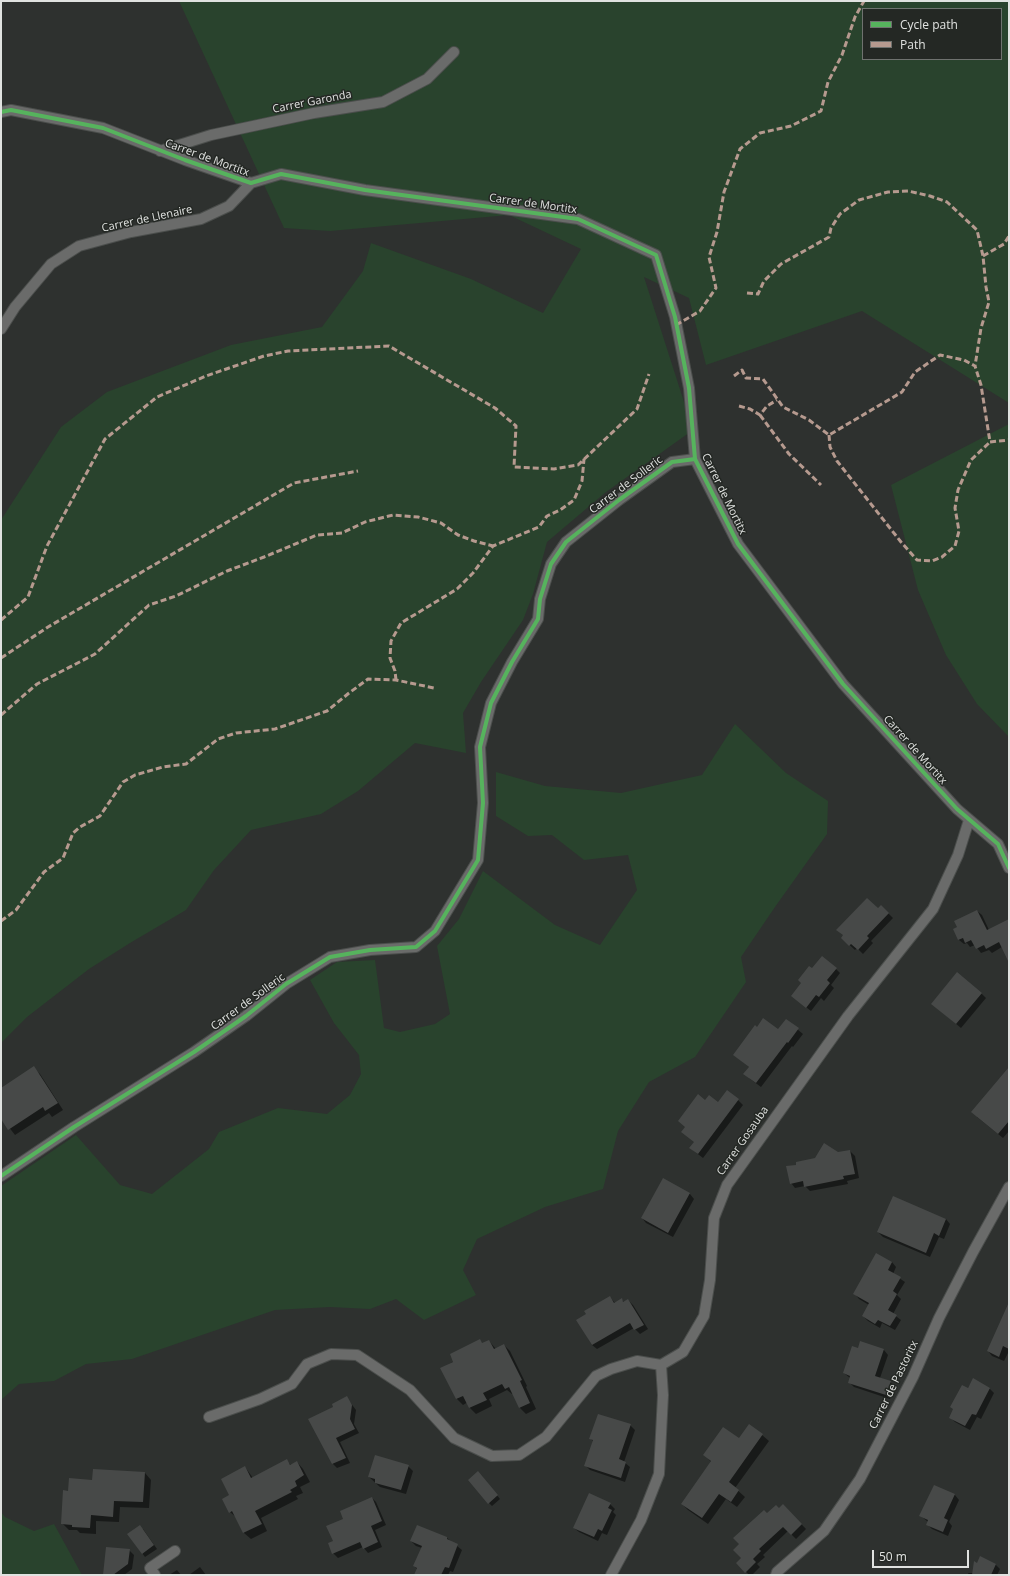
<!DOCTYPE html>
<style>
body{margin:0}
#map{position:relative;width:1010px;height:1576px;overflow:hidden;background:#2e312f;font-family:"Open Sans",sans-serif}
canvas{display:block}
.frame{position:absolute;inset:0;border:2px solid #e0e2e0;pointer-events:none}
.legend{position:absolute;left:862px;top:8px;width:140px;height:52px;box-sizing:border-box;background:#242824;border:1px solid #6f726f;margin:0;padding:5px 7px;list-style:none;font-size:12px;color:#e0e2e0}
.legend li{display:flex;align-items:center;gap:8px;height:20px}
.legend b{width:20px;border:1px solid #6f726f}
.scale{position:absolute;left:872px;top:1550px;width:97px;height:18px;box-sizing:border-box;border:2px solid #e0e2e0;border-top:0;padding-left:5px;font-size:12px;line-height:14px;white-space:nowrap;color:#e0e2e0;-webkit-text-stroke:3px #242824;paint-order:stroke}
</style>
<div id="map">
<canvas width="1010" height="1576"></canvas>
<div class="frame"></div>
<ul class="legend">
<li><b style="height:5px;background:#56b35d"></b>Cycle path</li>
<li><b style="height:5px;background:#b69a8f"></b>Path</li>
</ul>
<div class="scale">50 m</div>
</div>
<script>
const ctx = document.querySelector('canvas').getContext('2d');
ctx.lineJoin = 'round';
function fillPath(path, color) { ctx.fillStyle = color; ctx.fill(path, 'evenodd'); }
const shape = rows => new Path2D(rows.map(r => 'M' + r).join(''));
function trace(path, color, width, dash) { ctx.strokeStyle = color; ctx.lineWidth = width; ctx.lineCap = dash ? 'butt' : 'round'; ctx.setLineDash(dash || []); ctx.stroke(path); }
function drawText(font, color, halo, rows, align = 'center') {
  ctx.font = font + ' "Open Sans",sans-serif'; ctx.lineWidth = 3; ctx.setLineDash([]); ctx.textBaseline = 'middle'; ctx.strokeStyle = halo; ctx.fillStyle = color; for (const [text, x, y, turn = 0] of rows) {
    ctx.save(); ctx.translate(x, y); ctx.rotate((+turn || 0) * Math.PI / 180); ctx.textAlign = isNaN(turn) ? turn : align; if (halo) ctx.strokeText(text, 0, 0); ctx.fillText(text, 0, 0); ctx.restore();
  }
}
fillPath(shape([
 [179,1,1009,1,1009,403,862,311,706,365,689,298,644,277,693,430,606,492,547,542,533,594,523,620,481,682,463,713,466,753,415,743,358,791,321,814,251,830,214,870,186,910,130,943,89,969,27,1017,1,1043,1,520,61,427,107,392,231,345,322,327,363,271,371,243,471,279,543,313,581,249,509,215,330,231,284,228],
 [863,9,1001,9,1001,59,863,59],
 [1009,424,1009,737,977,704,946,655,918,590,891,485],
 [735,724,786,773,828,801,827,834,775,907,741,957,746,982,695,1057,649,1082,618,1131,603,1189,545,1207,477,1239,463,1270,476,1295,424,1320,396,1299,370,1309,330,1307,275,1310,132,1359,86,1364,54,1381,19,1384,1,1400,1,1186,76,1135,120,1185,152,1194,209,1149,219,1132,278,1108,327,1114,350,1095,361,1074,359,1055,334,1023,310,980,337,962,375,960,384,1028,400,1032,435,1024,450,1014,437,946,459,919,483,871,555,925,600,945,637,890,628,855,584,860,552,835,528,836,496,816,496,772,545,786,621,793,702,775],
 [1,1512,5,1517,34,1531,54,1524,82,1575,1,1575]
]), '#29432d');
fillPath(shape([
 [881,906,893,918,871,941,873,943,863,954,857,948,855,950,842,938],
 [977,911,982,915,989,930,1009,923,1009,960,1002,947,992,953,989,950,981,953,975,945,970,947,967,943,964,944,959,940,954,930],
 [836,969,840,973,831,985,834,988,824,1001,821,998,811,1011,797,1000,802,983,812,970],
 [981,993,986,998,961,1028,937,1008],
 [786,1020,803,1034,793,1047,792,1046,761,1087,749,1078,749,1067,734,1055,757,1028,779,1030],
 [33,1068,40,1074,63,1110,52,1117,49,1113,15,1135,1,1117,1,1089],
 [1009,1079,1009,1131,1003,1138,977,1117],
 [738,1100,743,1105,703,1158,690,1148,695,1142,682,1132,706,1101,719,1103],
 [850,1151,855,1156,859,1178,847,1181,848,1184,810,1191,805,1186,795,1188,791,1183,797,1165,815,1159],
 [663,1179,690,1194,694,1199,673,1237,646,1223,642,1218],
 [946,1219,950,1224,944,1239,939,1237,930,1257,883,1237,878,1232],
 [892,1262,896,1267,893,1274,905,1282,897,1295,901,1299,893,1314,901,1320,895,1330,882,1323,880,1328,868,1321,863,1316,869,1305,859,1299,855,1294],
 [610,1297,615,1303,621,1300,624,1302,628,1300,633,1305,648,1329,640,1334,634,1328,597,1349,592,1345,578,1321],
 [1009,1310,1009,1351,1004,1361,992,1356,988,1351],
 [489,1341,496,1349,504,1345,510,1351,527,1386,526,1387,536,1409,526,1414,520,1408,513,1394,512,1394,507,1390,489,1399,492,1406,476,1414,470,1408,468,1402,463,1405,457,1399,442,1368],
 [861,1342,884,1350,888,1355,880,1378,890,1382,895,1386,890,1399,854,1387,849,1382,850,1378,844,1373,859,1349],
 [973,1380,990,1389,994,1393,981,1419,977,1417,970,1430,955,1422,950,1417],
 [347,1398,356,1410,354,1424,359,1433,340,1442,350,1463,337,1468,333,1464,309,1419,335,1407],
 [630,1425,635,1430,624,1462,630,1467,625,1482,590,1470,586,1466,593,1441,591,1439],
 [762,1435,769,1441,735,1488,745,1497,737,1507,726,1499,708,1524,688,1510,682,1504,711,1462,705,1455,739,1440],
 [286,1461,291,1465,297,1462,303,1469,310,1482,300,1487,303,1493,296,1496,298,1499,261,1518,267,1531,251,1539,244,1533,237,1518,230,1512,230,1496,245,1467,253,1478],
 [408,1466,413,1471,406,1494,380,1487,369,1477],
 [145,1473,151,1480,149,1508,120,1507,119,1522,96,1521,96,1534,80,1533,77,1530,69,1530,62,1523,93,1481],
 [481,1475,500,1499,492,1506,489,1503],
 [934,1486,955,1495,959,1500,949,1522,952,1526,948,1536,932,1529,927,1524,928,1522,921,1516],
 [372,1498,376,1502,386,1525,375,1530,382,1547,368,1553,363,1547,338,1558,333,1553,334,1542,344,1519],
 [610,1504,615,1509,613,1512,616,1515,607,1535,602,1533,598,1541,579,1532,574,1528],
 [783,1505,806,1529,796,1539,788,1531,763,1555,765,1557,757,1564,760,1567,752,1575,749,1575,738,1563,743,1558,767,1515,779,1509],
 [143,1529,157,1549,145,1557,128,1534],
 [447,1538,462,1550,453,1572,450,1571,448,1575,415,1575,417,1569,414,1566,422,1548,416,1546,411,1541],
 [129,1550,134,1555,132,1569,124,1575,125,1575,104,1575],
 [978,1564,995,1564,1000,1569,997,1575,969,1575,968,1573,973,1573],
 [200,1567,206,1575,189,1575],
 [177,1570,181,1575,169,1575]
]), '#0007');
fillPath(shape([
 [867,898,878,908,881,905,889,913,867,936,869,938,858,950,851,944,849,946,841,938,843,935,836,930],
 [977,910,987,930,1009,919,1009,963,999,942,986,949,984,945,976,949,971,940,965,943,963,938,958,940,953,929,957,927,954,921],
 [822,956,837,968,827,980,830,983,819,997,816,995,806,1008,791,996,801,983,798,980,809,966,812,968],
 [957,972,982,993,956,1024,931,1004],
 [763,1018,778,1029,786,1019,799,1028,788,1043,787,1042,756,1083,743,1074,749,1067,733,1055,755,1025,757,1027],
 [34,1066,58,1103,45,1111,43,1107,8,1130,1,1119,1,1088],
 [1009,1067,1009,1121,998,1134,971,1112],
 [727,1090,739,1099,698,1154,689,1148,694,1142,681,1132,685,1127,678,1121,698,1094,705,1100,709,1095,718,1102],
 [824,1143,838,1152,850,1150,855,1174,843,1176,844,1179,804,1187,803,1181,790,1184,786,1166,796,1165,796,1162,815,1158],
 [663,1178,690,1193,668,1233,641,1218],
 [893,1196,946,1219,939,1236,934,1233,926,1253,877,1232],
 [876,1253,892,1262,888,1270,901,1277,893,1291,897,1294,888,1310,897,1315,890,1326,878,1320,875,1324,862,1316,869,1303,853,1294],
 [610,1296,614,1303,622,1298,623,1302,628,1299,644,1325,634,1330,630,1323,592,1345,576,1320,586,1314,584,1311],
 [1009,1302,1009,1349,1003,1346,999,1357,987,1351],
 [480,1339,482,1343,489,1340,494,1349,504,1344,522,1380,520,1381,530,1403,519,1408,509,1387,505,1389,502,1384,483,1393,487,1400,469,1408,463,1396,456,1399,440,1368,453,1362,450,1354],
 [860,1341,884,1349,875,1376,891,1381,886,1395,848,1383,850,1376,843,1373,852,1346,858,1348],
 [973,1378,990,1388,976,1415,972,1414,965,1426,949,1418,953,1409,950,1407,962,1385,968,1388],
 [347,1396,352,1405,350,1419,355,1429,336,1438,346,1458,332,1464,308,1419,333,1407,332,1404],
 [598,1414,631,1424,619,1459,626,1462,621,1478,584,1466,593,1440,589,1439],
 [749,1424,763,1434,729,1482,739,1490,731,1502,719,1494,702,1518,681,1504,711,1461,703,1455,723,1427,739,1438],
 [375,1455,409,1465,401,1490,375,1483,375,1479,368,1477],
 [287,1459,290,1465,297,1461,304,1475,295,1481,297,1486,290,1490,292,1492,255,1511,262,1524,243,1533,232,1511,229,1513,222,1499,229,1495,221,1479,245,1466,251,1478],
 [93,1469,145,1472,143,1502,114,1501,113,1517,91,1515,90,1528,72,1527,72,1525,61,1524,63,1490,68,1491,69,1478,92,1480],
 [478,1471,498,1495,488,1504,468,1480],
 [934,1485,955,1494,944,1518,948,1520,943,1532,926,1525,928,1520,919,1516],
 [589,1493,611,1503,608,1508,612,1510,602,1531,598,1529,594,1537,573,1528],
 [372,1497,382,1521,371,1526,378,1542,363,1549,360,1542,332,1554,328,1543,333,1541,326,1526,343,1519,340,1511],
 [783,1504,802,1524,791,1535,783,1527,759,1549,761,1551,753,1559,756,1562,745,1573,736,1563,741,1558,733,1550,739,1544,733,1538,764,1510,767,1513,776,1505,779,1508],
 [140,1525,154,1545,142,1554,127,1534],
 [417,1525,447,1537,447,1539,458,1544,449,1568,445,1567,441,1575,414,1575,417,1568,413,1566,422,1546,410,1541],
 [106,1547,130,1549,128,1564,113,1575,103,1575],
 [980,1556,996,1564,991,1575,972,1575,974,1561,977,1563]
]), '#474948');
const minor = shape([
 [1,112,11,110,103,128,185,160,251,183,281,174,365,190,578,219,656,255,675,317,689,388,695,459,738,544,843,684,957,809,998,844,1009,868],
 [160,151,211,135,314,113,383,102,427,79,454,52],
 [1,329,15,307,51,264,79,246,131,232,201,219,229,206,251,183],
 [1,1176,74,1127,194,1052,246,1016,286,984,330,957,370,950,416,947,435,931,478,860,483,803,480,747,491,703,512,662,538,619,540,599,551,564,566,542,619,500,672,462,695,459],
 [209,1417,260,1399,292,1384,307,1364,331,1354,357,1355,410,1390,454,1438,492,1456,519,1455,546,1437,596,1376,611,1369,637,1361,661,1365],
 [155,1575,150,1568,175,1551],
 [611,1575,641,1520,659,1474,663,1395,661,1365,683,1352,704,1316,710,1280,714,1218,727,1185,848,1016,933,909,958,855,969,820],
 [776,1575,777,1572,824,1531,860,1479,913,1377,939,1318,973,1252,1009,1187]
]);
trace(minor, '#4b4e4c', 12);
trace(minor, '#6a6b6a', 10);
trace(shape([
 [983,256,1004,244,1009,236],
 [747,293,758,294,764,281,781,264,829,237,831,228,840,214,859,200,888,192,908,191,930,196,947,202,977,230,983,256,986,287,989,302,981,328,975,366],
 [676,325,700,311,716,288,709,257,717,232,724,192,740,149,760,133,791,126,821,111,828,82,842,55,855,17,864,1],
 [734,376,742,370,746,378,763,379,783,407,809,420,829,435,902,392,915,372,940,355,964,360,975,366,981,385,990,442,1009,440],
 [739,406,750,409,760,415,767,406,777,400],
 [760,415,789,454,821,485],
 [829,435,830,447,837,461,901,542,917,560,932,561,942,557,955,546,959,531,955,508,958,490,971,460,990,442],
 [1,620,28,597,47,546,105,439,157,397,206,376,264,356,288,351,389,346,495,408,516,426,514,467,554,469,578,465,637,409,649,374],
 [1,658,48,627,294,483,358,471],
 [396,680,395,671,390,658,391,641,401,623,457,589,473,573,493,546,539,527,547,516,560,510,574,500,582,481,584,459],
 [1,715,37,684,95,654,149,605,176,596,227,571,264,557,317,535,342,533,365,522,393,515,418,517,441,523,458,535,474,541,493,546],
 [1,921,16,910,44,872,63,858,73,833,80,827,100,816,123,782,135,775,163,767,186,764,218,739,236,733,275,729,327,711,349,693,368,679,396,680,434,688]
]), '#b69a8f', 3, [6, 3]);
trace(shape([
 [1,112,11,110,103,128,185,160,251,183,281,174,365,190,578,219,656,255,675,317,689,388,695,459,738,544,843,684,957,809,998,844,1009,868],
 [1,1176,74,1127,194,1052,246,1016,286,984,330,957,370,950,416,947,435,931,478,860,483,803,480,747,491,703,512,662,538,619,540,599,551,564,566,542,619,500,672,462,695,459]
]), '#56b35d', 4);
drawText('11px', '#e0e2e0', '#242824', [
 ["Carrer Garonda",312,102,-11],
 ["Carrer de Mortitx",207,158,20],
 ["Carrer de Mortitx",533,204,8],
 ["Carrer de Llenaire",147,219,-12],
 ["Carrer de Solleric",626,485,-37],
 ["Carrer de Mortitx",724,494,64],
 ["Carrer de Mortitx",915,750,48],
 ["Carrer de Solleric",248,1002,-36],
 ["Carrer Gosauba",743,1141,-55],
 ["Carrer de Pastoritx",894,1385,-64]
]);
</script>
